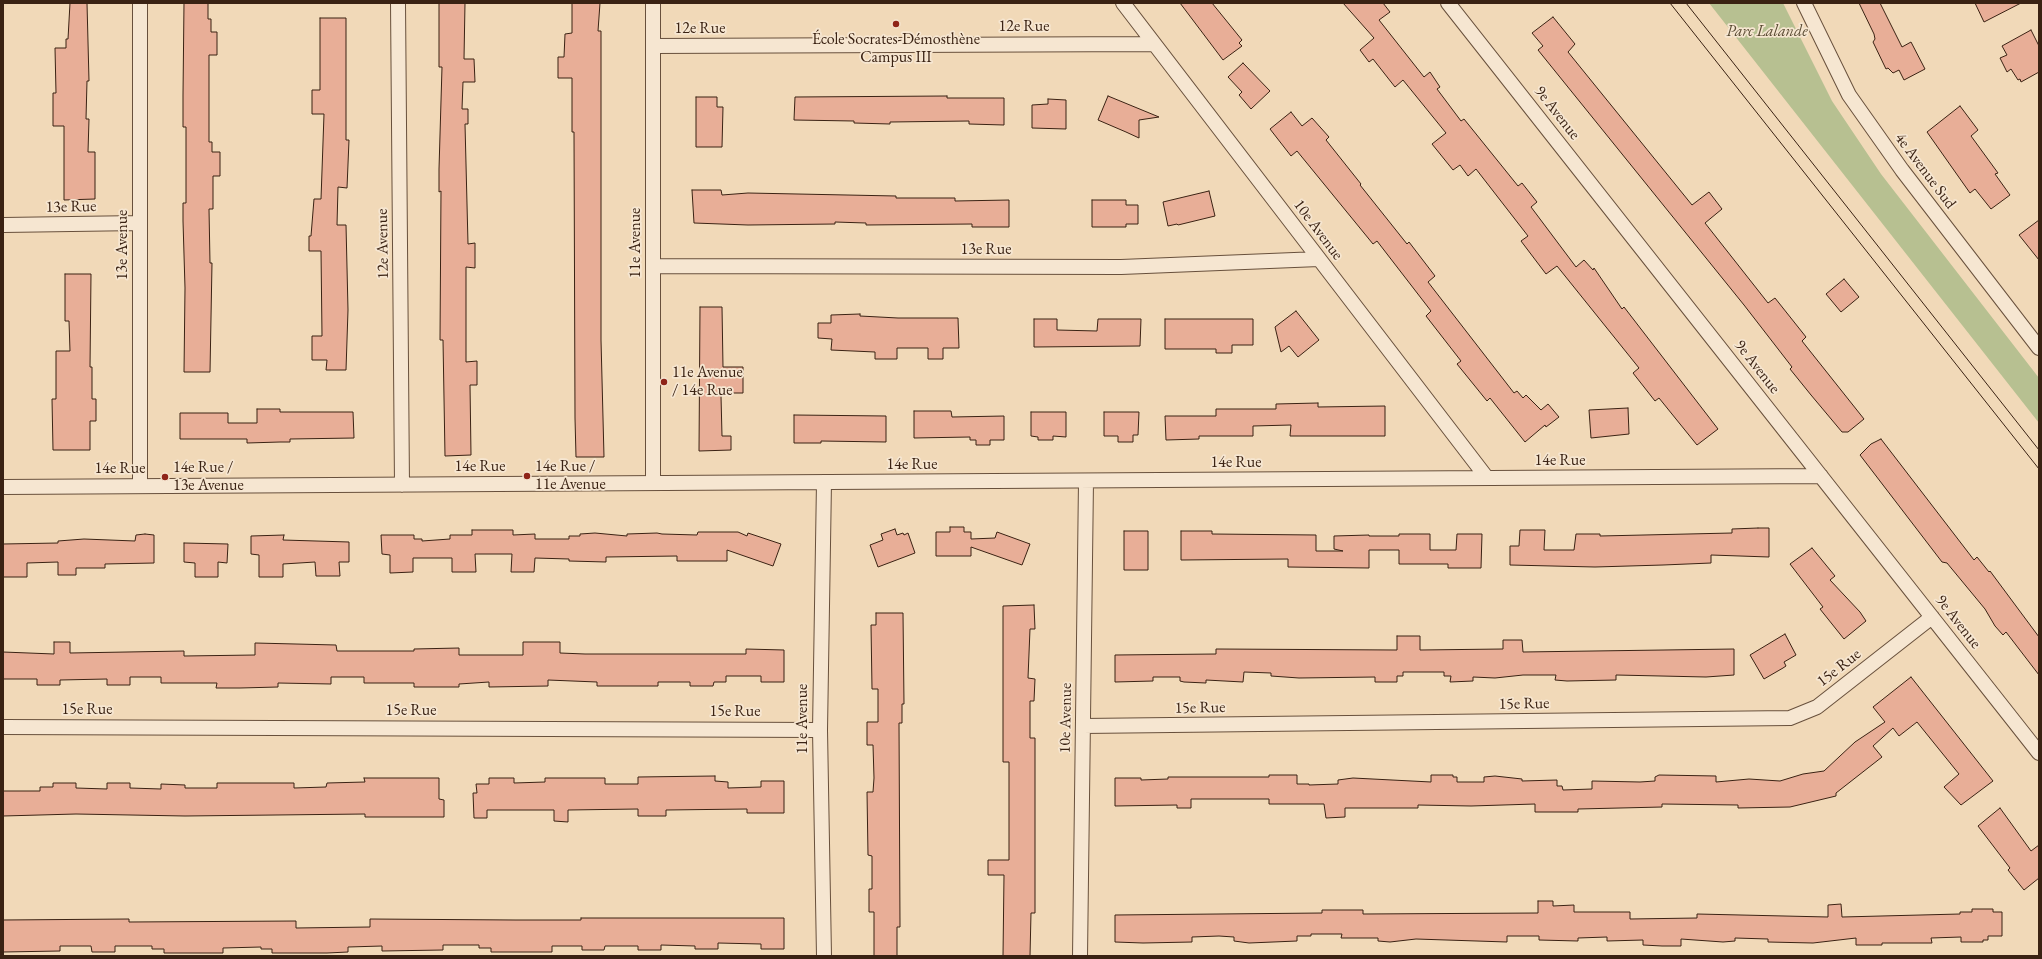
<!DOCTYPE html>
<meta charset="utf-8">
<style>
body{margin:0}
#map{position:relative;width:2042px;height:959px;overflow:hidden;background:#f1d9b8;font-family:"EB Garamond",serif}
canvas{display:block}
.frame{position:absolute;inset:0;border:4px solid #3a2213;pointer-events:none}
</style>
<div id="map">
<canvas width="2042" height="959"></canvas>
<div class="frame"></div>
</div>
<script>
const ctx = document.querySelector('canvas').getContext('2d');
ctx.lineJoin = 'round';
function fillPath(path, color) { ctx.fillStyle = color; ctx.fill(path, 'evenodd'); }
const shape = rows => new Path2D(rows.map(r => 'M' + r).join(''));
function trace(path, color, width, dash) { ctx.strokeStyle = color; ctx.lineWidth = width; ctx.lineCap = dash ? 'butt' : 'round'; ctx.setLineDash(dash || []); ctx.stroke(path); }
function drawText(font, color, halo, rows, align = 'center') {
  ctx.font = font + ' "EB Garamond",serif'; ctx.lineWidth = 3.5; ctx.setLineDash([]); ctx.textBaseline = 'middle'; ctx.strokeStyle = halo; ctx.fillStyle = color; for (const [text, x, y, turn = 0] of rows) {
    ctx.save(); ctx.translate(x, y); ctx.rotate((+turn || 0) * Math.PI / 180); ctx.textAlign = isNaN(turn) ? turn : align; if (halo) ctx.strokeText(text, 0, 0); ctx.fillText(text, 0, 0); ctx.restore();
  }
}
fillPath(shape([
 [1709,3,1783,3,1832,101,1881,174,2039,378,2039,423]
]), '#b7c091');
const building = shape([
 [70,3,87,3,89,81,87,81,86,119,89,119,88,152,95,152,95,199,64,200,64,126,53,126,53,93,56,93,55,48,66,48,66,39,68,39,70,3],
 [184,3,208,3,208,19,211,19,211,32,217,32,217,55,209,55,209,142,212,142,212,152,220,152,220,176,213,176,213,209,209,209,210,263,212,263,210,372,184,372,185,288,183,221,183,203,186,203,186,127,183,127,183,95,184,3],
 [439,3,465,3,464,59,474,59,475,82,463,82,462,109,468,109,468,124,465,124,468,244,475,243,475,268,466,267,466,362,477,361,477,385,470,385,471,455,445,456,443,340,440,340,441,191,439,192,439,169,442,67,439,67,439,3],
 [572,3,600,3,598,31,601,31,601,340,604,457,576,457,575,418,574,132,572,132,572,78,558,78,558,57,564,57,565,34,572,33,572,3],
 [1180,3,1212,3,1242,40,1239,43,1242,46,1223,60,1180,3],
 [1343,3,1383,3,1390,12,1379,20,1424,77,1430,72,1440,87,1437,89,1461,121,1464,119,1518,186,1522,183,1537,202,1531,207,1576,267,1584,260,1593,270,1594,268,1622,309,1624,307,1718,429,1697,445,1659,398,1655,401,1633,373,1639,368,1557,266,1546,274,1521,241,1528,236,1476,169,1468,176,1460,165,1453,170,1432,144,1446,133,1403,80,1395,87,1373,59,1369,62,1360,50,1374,38,1343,3],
 [1859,3,1880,3,1902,47,1911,42,1925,69,1904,80,1899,70,1893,73,1888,68,1886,69,1873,42,1875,39,1874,34,1859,3],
 [1975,3,2021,3,1984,22,1975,3],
 [1553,17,1575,44,1568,52,1692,205,1709,192,1722,209,1705,223,1768,303,1775,298,1806,337,1802,341,1864,419,1848,432,1842,432,1811,395,1790,369,1792,367,1744,305,1538,50,1543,46,1532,33,1553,17],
 [320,18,346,18,346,140,349,140,347,188,338,187,337,225,346,225,348,310,346,370,326,370,327,360,312,360,312,336,322,336,321,251,309,251,309,236,311,236,314,199,321,199,324,114,312,114,312,90,320,90,320,18],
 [2031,30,2039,46,2039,72,2021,82,2020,79,2018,80,2011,69,2007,72,2000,58,2007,55,2002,46,2031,30],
 [1243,63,1270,91,1251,109,1239,95,1242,92,1228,77,1243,63],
 [947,96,947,98,1004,98,1004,125,969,124,969,121,890,122,890,124,854,123,854,121,794,120,795,97,947,96],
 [1108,96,1159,117,1139,120,1139,138,1126,132,1098,120,1108,96],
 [696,97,717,97,717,107,723,107,722,147,696,147,696,97],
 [1048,99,1066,100,1066,129,1032,128,1032,105,1048,104,1048,99],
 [1960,106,1978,130,1971,136,1998,173,1995,174,2010,195,1991,209,1975,189,1970,193,1927,132,1960,106],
 [1291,112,1302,126,1312,118,1329,137,1326,140,1361,184,1360,185,1407,244,1409,242,1435,276,1428,282,1514,393,1517,391,1523,398,1526,395,1541,410,1548,404,1559,417,1546,427,1545,425,1525,442,1490,398,1487,401,1457,364,1461,361,1426,316,1431,311,1377,241,1373,244,1297,151,1291,156,1270,129,1291,112],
 [692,190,721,190,722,195,748,193,896,196,896,198,955,198,955,201,1009,200,1009,227,972,227,972,224,866,225,866,223,835,222,835,224,748,225,694,223,692,190],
 [1209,191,1215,216,1178,225,1177,224,1168,226,1163,202,1209,191],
 [1092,200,1126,200,1126,205,1138,205,1138,224,1126,224,1126,227,1092,227,1092,200],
 [2039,220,2039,260,2019,235,2039,220],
 [65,274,91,274,90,367,92,367,92,399,96,399,96,421,90,421,90,450,53,450,52,399,56,399,56,351,70,351,69,321,65,321,65,274],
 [1844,279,1859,297,1841,312,1826,294,1844,279],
 [700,307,722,307,723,367,743,367,743,393,722,393,721,396,722,436,731,436,731,450,699,451,700,307],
 [1296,311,1319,340,1298,357,1289,346,1281,352,1275,327,1296,311],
 [860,314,860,316,898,318,958,318,959,348,943,348,943,359,928,359,928,348,897,348,897,359,875,359,875,352,831,350,832,339,818,338,818,323,831,323,831,315,860,314],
 [1034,319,1057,319,1057,330,1097,331,1098,319,1141,319,1140,346,1034,347,1034,319],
 [1165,319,1253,319,1253,345,1232,345,1232,353,1216,353,1216,349,1165,349,1165,319],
 [1318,403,1318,407,1385,406,1385,436,1290,436,1291,425,1253,426,1253,436,1199,436,1199,439,1166,440,1165,416,1216,416,1216,409,1276,409,1276,404,1318,403],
 [1628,408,1629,434,1591,438,1589,410,1628,408],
 [257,409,280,409,280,412,353,412,354,438,290,439,290,442,280,442,247,443,247,439,180,439,180,413,228,413,228,423,257,423,257,409],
 [914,411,951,411,952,417,1004,416,1004,440,990,440,990,445,976,445,976,440,970,440,970,437,914,438,914,411],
 [1031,412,1066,412,1066,437,1053,436,1053,440,1038,440,1038,437,1031,436,1031,412],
 [1104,412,1139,412,1138,435,1133,435,1133,442,1118,442,1118,436,1104,436,1104,412],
 [794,415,886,416,886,442,821,441,821,443,794,443,794,415],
 [1881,439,1974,560,1977,557,1989,572,1990,571,2039,637,2039,675,2006,632,2003,635,1995,626,1985,609,1947,563,1942,562,1860,455,1871,444,1881,439],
 [950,527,964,527,964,532,971,532,971,539,995,538,997,532,1030,544,1022,565,971,547,971,556,936,556,936,532,950,532,950,527],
 [1758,528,1769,528,1769,557,1711,555,1711,563,1663,565,1595,567,1510,565,1510,546,1519,546,1520,530,1545,530,1544,550,1574,550,1576,534,1600,534,1600,536,1732,533,1732,529,1758,528],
 [895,529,897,535,903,533,904,535,908,533,915,553,878,567,870,545,883,540,881,534,895,529],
 [472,530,513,530,513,535,535,534,535,539,569,539,569,536,580,536,580,534,595,533,627,536,627,534,657,533,662,534,697,535,698,532,738,532,747,536,748,533,781,544,773,566,727,550,727,561,677,561,677,556,606,557,606,562,569,561,569,559,535,558,534,572,511,572,512,554,475,554,476,572,452,572,452,558,413,558,413,572,390,573,390,555,382,554,381,535,414,535,414,539,422,539,422,541,450,539,450,535,472,535,472,530],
 [1124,531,1148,531,1148,570,1124,570,1124,531],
 [1181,531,1212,531,1212,534,1316,535,1316,551,1343,551,1334,549,1334,536,1369,535,1369,536,1399,536,1399,534,1430,534,1430,550,1456,550,1457,534,1482,534,1481,568,1448,568,1448,564,1399,564,1399,550,1369,550,1369,568,1288,567,1288,559,1181,560,1181,531],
 [145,534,154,535,154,563,105,564,105,568,76,568,76,575,58,575,58,562,27,563,27,577,3,577,3,544,58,543,58,541,84,539,135,541,136,535,145,534],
 [284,535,283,540,349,542,349,562,339,562,340,576,316,576,315,562,283,564,283,577,259,577,259,555,251,554,251,536,284,535],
 [184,543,228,544,227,563,218,562,218,577,195,577,195,563,184,562,184,543],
 [1812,548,1835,576,1830,580,1860,612,1866,621,1844,639,1820,609,1823,607,1790,564,1812,548],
 [1034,605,1035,629,1030,629,1028,678,1035,679,1034,701,1030,701,1030,738,1035,738,1035,913,1031,913,1030,956,1003,956,1004,875,988,875,988,860,1009,860,1009,762,1003,762,1003,606,1034,605],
 [876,613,903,613,904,704,902,704,902,723,899,723,900,927,897,927,897,956,874,956,874,912,869,912,869,889,872,889,872,856,868,855,867,792,873,792,874,778,873,745,867,745,867,722,878,722,878,689,872,689,871,625,876,625,876,613],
 [1785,634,1796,655,1784,662,1786,666,1783,668,1764,679,1750,655,1785,634],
 [1397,636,1420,636,1420,650,1503,649,1503,640,1522,640,1523,652,1734,649,1734,675,1706,677,1616,675,1616,680,1567,681,1555,680,1556,675,1523,675,1495,678,1473,677,1473,681,1450,682,1451,676,1444,676,1444,672,1403,672,1403,676,1397,676,1397,682,1375,682,1375,677,1299,678,1271,676,1271,673,1244,672,1243,682,1206,680,1206,683,1184,682,1180,681,1180,677,1153,677,1153,681,1115,682,1115,655,1216,654,1216,649,1397,650,1397,636],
 [54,642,70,642,70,653,184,651,184,656,255,655,255,643,336,645,337,651,414,651,414,649,459,648,459,655,523,655,523,642,560,642,560,653,585,654,746,654,746,649,784,650,784,682,761,682,761,676,726,676,726,682,714,682,713,686,690,686,690,682,658,682,658,686,597,686,597,682,548,680,548,686,489,687,489,682,459,684,459,687,414,687,414,683,364,683,364,677,331,677,331,684,278,683,278,687,240,688,216,688,217,683,161,683,161,677,130,677,130,685,107,685,107,679,60,680,60,685,37,685,37,679,3,679,3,652,54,654,54,642],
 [1911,677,1993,781,1961,805,1944,787,1959,774,1917,722,1899,736,1893,728,1873,746,1882,757,1836,793,1836,796,1790,807,1738,808,1738,805,1662,804,1662,807,1578,809,1578,812,1535,812,1535,804,1471,806,1418,805,1418,808,1345,808,1345,817,1326,818,1324,804,1269,804,1269,799,1191,799,1191,808,1177,808,1177,805,1115,806,1115,778,1141,778,1141,780,1168,779,1168,777,1269,777,1269,775,1297,775,1297,784,1309,784,1309,785,1338,784,1338,780,1353,778,1431,782,1431,775,1453,775,1453,777,1457,777,1457,782,1484,782,1484,777,1495,776,1522,779,1522,781,1557,780,1557,786,1562,786,1563,790,1592,789,1592,781,1640,782,1655,781,1655,777,1659,775,1716,776,1716,782,1749,779,1780,781,1803,774,1824,771,1855,742,1885,722,1873,707,1911,677],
 [715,776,715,781,728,782,728,788,761,787,761,781,784,781,784,813,747,813,747,809,666,810,666,816,638,816,638,809,568,810,568,822,554,821,554,810,487,810,487,818,474,818,473,793,477,793,476,784,489,784,489,778,514,778,514,783,545,782,545,778,605,778,605,784,638,784,638,777,715,776],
 [364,778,439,778,439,799,444,800,444,817,365,817,365,814,185,816,76,814,3,816,3,791,40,791,40,787,53,787,53,783,76,783,76,788,107,789,107,783,130,783,130,788,161,789,161,784,185,785,185,788,217,788,217,783,294,783,294,788,326,787,327,783,365,782,364,778],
 [2000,808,2031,851,2039,845,2039,878,2024,890,2008,870,2010,868,1978,826,2000,808],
 [1538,901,1553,901,1553,906,1574,905,1574,912,1630,912,1630,919,1697,918,1697,914,1828,917,1828,905,1841,904,1842,917,1960,914,1960,912,1972,912,1972,909,1993,909,1993,912,2002,912,2002,936,1988,936,1988,940,1983,940,1983,942,1961,942,1961,937,1931,938,1932,943,1882,943,1882,945,1856,945,1856,938,1813,943,1768,942,1768,939,1735,938,1735,941,1723,942,1681,939,1681,946,1662,946,1643,945,1643,940,1607,941,1607,937,1578,938,1578,941,1539,940,1539,936,1507,936,1507,942,1416,939,1390,942,1378,941,1378,938,1341,938,1342,934,1311,934,1311,936,1297,936,1297,941,1249,943,1234,941,1234,937,1219,936,1192,937,1192,942,1143,943,1115,942,1115,915,1322,913,1322,910,1363,910,1363,914,1538,913,1538,901],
 [581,918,784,918,784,949,761,949,761,944,718,943,718,949,695,949,695,946,661,945,661,950,638,950,638,946,605,946,604,950,582,950,582,946,552,946,552,952,491,952,491,948,479,948,479,945,443,945,443,950,382,951,382,946,348,947,348,952,327,953,272,953,272,949,261,949,261,947,223,948,223,953,164,953,164,949,152,949,152,946,115,946,115,952,92,952,91,946,60,946,60,951,3,952,3,920,129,919,129,922,296,921,296,928,370,927,370,919,515,920,581,920,581,918]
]);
fillPath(building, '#e8ae97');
trace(building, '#3a2213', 1);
const street = shape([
 [398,3,402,485],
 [1123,3,1487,478],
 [1448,3,2039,753],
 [1804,3,1849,95,1902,170,2039,348],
 [653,46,1154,44],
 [3,225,140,223],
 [653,266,1121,267,1319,259],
 [653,483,653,3],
 [140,486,140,3],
 [3,487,1821,476],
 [1083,726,1790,718,1817,707,1932,617],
 [3,727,820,730],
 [824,956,820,730,824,482],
 [1080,956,1086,481]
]);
trace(street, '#68503c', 16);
trace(street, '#f6e6d1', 14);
trace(shape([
 [1670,3,2039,469],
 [1686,3,2039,450]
]), '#3a2213', 1);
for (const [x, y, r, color] of [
 [896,24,4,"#8f2418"],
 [664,382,4,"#8f2418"],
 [527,476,4,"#8f2418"],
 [165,477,4,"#8f2418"]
]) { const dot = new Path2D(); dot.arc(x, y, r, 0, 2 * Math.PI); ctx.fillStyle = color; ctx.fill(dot); trace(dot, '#f6e6d1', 1.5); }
drawText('16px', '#3a2213', '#f6e6d1', [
 ["12e Rue",1024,27],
 ["12e Rue",700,29],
 ["9e Avenue",1557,113,52],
 ["4e Avenue Sud",1925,171,53],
 ["13e Rue",71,207,-1],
 ["10e Avenue",1318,230,53],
 ["11e Avenue",636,243,-90],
 ["12e Avenue",383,244,-91],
 ["13e Avenue",123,245,-90],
 ["13e Rue",986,250],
 ["9e Avenue",1757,367,52],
 ["14e Rue",1560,461],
 ["14e Rue",1236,463],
 ["14e Rue",912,465],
 ["14e Rue",480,467],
 ["14e Rue",120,469],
 ["9e Avenue",1958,622,52],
 ["15e Rue",1839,668,-38],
 ["15e Rue",1524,704,-1],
 ["15e Rue",1200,708,-1],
 ["15e Rue",87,710],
 ["15e Rue",411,711],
 ["15e Rue",735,712],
 ["10e Avenue",1066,718,-89],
 ["11e Avenue",803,719,-90]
]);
drawText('italic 16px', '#594a32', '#f6e6d1', [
 ["Parc Lalande",1767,32]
]);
drawText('16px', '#3a2213', '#f6e6d1', [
 ["École Socrates-Démosthène",896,40,"center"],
 ["Campus III",896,58,"center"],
 ["11e Avenue",672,373],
 ["/ 14e Rue",672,391],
 ["14e Rue /",535,467],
 ["11e Avenue",535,485],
 ["14e Rue /",173,468],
 ["13e Avenue",173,486]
], 'left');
</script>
